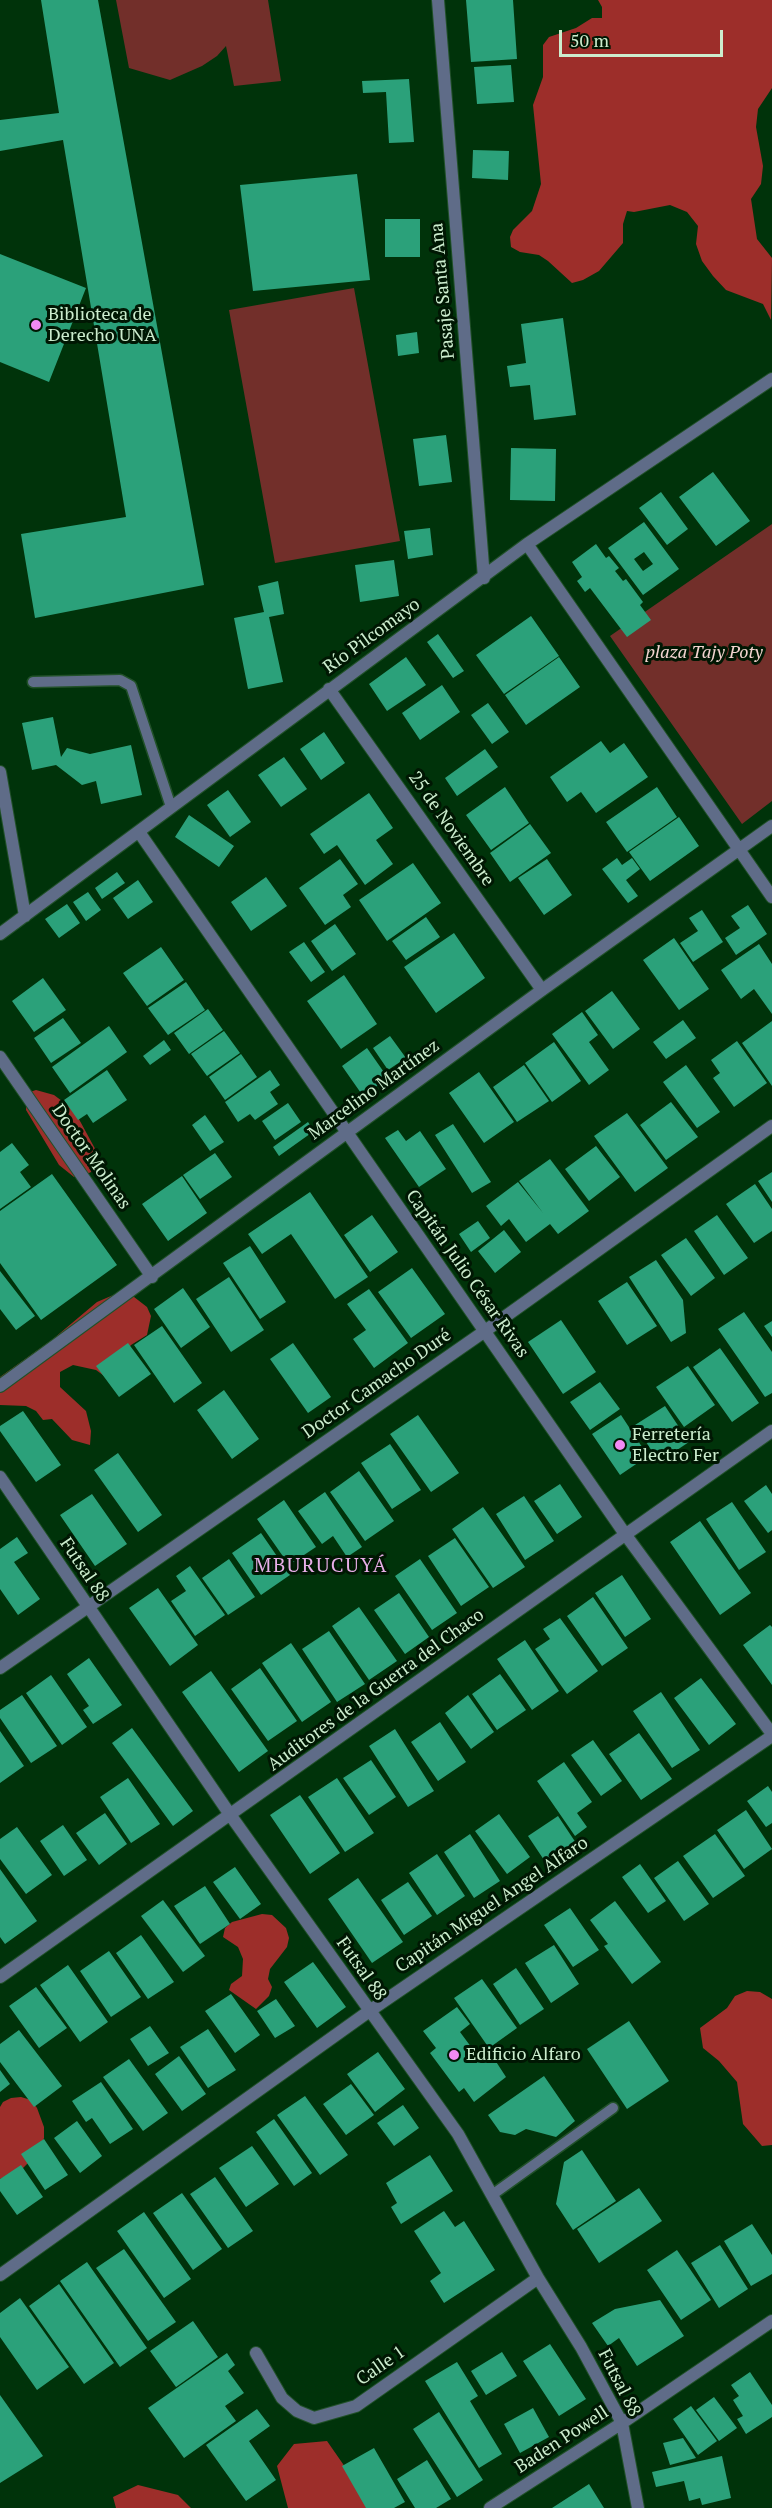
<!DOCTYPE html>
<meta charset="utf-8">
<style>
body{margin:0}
#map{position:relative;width:772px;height:2508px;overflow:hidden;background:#00330a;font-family:"PT Serif",serif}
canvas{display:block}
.scale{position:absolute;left:559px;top:30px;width:164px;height:27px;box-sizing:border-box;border:3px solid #ccedce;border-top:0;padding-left:8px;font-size:18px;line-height:21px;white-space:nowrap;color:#ccedce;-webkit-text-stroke:4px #001703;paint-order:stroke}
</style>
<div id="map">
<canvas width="772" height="2508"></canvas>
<div class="scale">50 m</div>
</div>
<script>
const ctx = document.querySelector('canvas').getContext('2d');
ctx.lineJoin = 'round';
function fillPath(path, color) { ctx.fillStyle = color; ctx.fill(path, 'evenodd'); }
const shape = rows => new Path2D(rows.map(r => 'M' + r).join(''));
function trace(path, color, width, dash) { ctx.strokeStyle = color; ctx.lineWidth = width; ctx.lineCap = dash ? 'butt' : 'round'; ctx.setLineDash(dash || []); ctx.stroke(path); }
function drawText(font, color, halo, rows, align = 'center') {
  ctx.font = font + ' "PT Serif",serif'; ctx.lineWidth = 6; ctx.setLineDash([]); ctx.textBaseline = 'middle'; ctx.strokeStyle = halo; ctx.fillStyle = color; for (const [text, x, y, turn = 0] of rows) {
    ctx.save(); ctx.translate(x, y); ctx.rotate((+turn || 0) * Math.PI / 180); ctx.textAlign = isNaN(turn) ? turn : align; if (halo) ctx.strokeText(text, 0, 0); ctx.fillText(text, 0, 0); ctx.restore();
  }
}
fillPath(shape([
 [116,0,268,0,281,81,234,86,226,46,217,56,202,66,170,80,129,68],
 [354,288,400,541,275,563,229,310],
 [772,524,772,801,742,824,610,636]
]), '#722f2a');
fillPath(shape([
 [598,0,772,0,772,88,758,109,756,127,763,166,761,184,751,199,757,239,772,258,771,320,763,304,726,290,713,276,702,261,696,244,698,226,687,212,670,205,634,212,627,211,623,224,623,243,599,271,583,280,572,283,548,261,539,255,520,252,511,247,510,237,513,230,532,211,541,184,533,105,543,77,543,45,549,37,576,28,592,18,602,18,602,7],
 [36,1090,54,1095,74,1110,99,1156,91,1172,83,1176,74,1177,59,1165,26,1110,27,1093],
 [125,1290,147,1307,151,1316,147,1335,131,1345,107,1378,96,1370,73,1365,60,1372,60,1387,86,1411,91,1431,90,1445,72,1440,52,1419,43,1420,36,1411,26,1406,0,1405,0,1377,53,1339,97,1302],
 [262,1914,272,1915,286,1928,289,1938,287,1947,270,1969,268,1979,272,1987,269,1996,256,2009,229,1990,231,1984,242,1976,243,1959,238,1947,223,1937,225,1928,232,1922],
 [747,1991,760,1992,772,1999,772,2145,762,2146,743,2124,737,2082,719,2061,703,2048,700,2028,727,2008,735,1996],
 [21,2097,31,2100,37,2108,44,2127,44,2138,36,2155,23,2168,0,2179,0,2107,3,2102,11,2098],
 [327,2441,359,2487,378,2508,288,2508,277,2466,294,2444],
 [138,2485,178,2495,191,2508,116,2508,113,2497]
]), '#9d2e2a');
fillPath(shape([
 [41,0,98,0,204,585,35,618,21,534,126,517,63,140,0,151,0,120,59,113],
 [466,0,513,0,517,59,471,62],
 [511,65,514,102,477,104,474,67],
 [409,79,414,142,389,143,386,92,363,93,362,81],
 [473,150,509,151,508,180,472,178],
 [357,174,370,280,253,291,240,185],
 [385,219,420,219,420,257,385,257],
 [0,254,86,288,49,382,0,362],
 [563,318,576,415,534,420,530,385,510,387,507,366,526,363,521,324],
 [417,332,419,353,398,356,396,335],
 [446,435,452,482,419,486,413,439],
 [511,448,556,449,555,501,510,500],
 [713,472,750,521,716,546,679,497],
 [661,492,688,529,667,545,639,508],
 [644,522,679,569,643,595,608,548],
 [644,552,653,564,643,571,634,559],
 [430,528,433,555,408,559,404,531],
 [596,544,606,558,609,556,619,568,615,571,623,581,626,579,643,602,640,605,651,620,627,637,590,588,585,592,577,581,582,577,572,562],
 [394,560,399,596,360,602,355,565],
 [278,581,284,614,269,617,283,682,248,689,234,618,264,612,258,586],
 [531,616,559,656,504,694,476,655],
 [438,634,464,671,453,678,427,642],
 [406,657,426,685,387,711,369,684],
 [559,657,580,687,526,725,505,695],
 [442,685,460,712,420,740,402,713],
 [488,703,509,732,492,744,471,715],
 [53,717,61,757,67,748,90,754,131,745,142,795,101,804,96,781,82,785,56,765,32,770,22,723],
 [324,732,345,763,321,780,300,749],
 [601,741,610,753,624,743,648,777,596,813,581,792,567,802,550,777],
 [485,749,498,767,457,796,445,778],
 [284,757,307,789,281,807,258,775],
 [505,787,529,823,491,850,466,815],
 [657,787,677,817,627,852,606,822],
 [228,790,251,822,230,837,207,805],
 [369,793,393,828,376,840,393,864,365,885,337,845,324,854,310,834],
 [189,815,234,846,219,867,175,837],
 [679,817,699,846,650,881,629,852],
 [530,824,551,853,510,882,490,853],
 [617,858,622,865,632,858,640,869,626,880,638,896,628,903,602,869],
 [340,859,358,884,343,895,351,907,325,925,299,888],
 [547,859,572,895,544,915,518,878],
 [413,863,441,903,387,941,359,900],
 [117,872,125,883,102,899,95,888],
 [266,877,287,906,251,931,231,902],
 [138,880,153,902,128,919,113,898],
 [88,892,101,910,86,921,73,902],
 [67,904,80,923,59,938,45,919],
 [748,905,767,934,736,955,725,938,740,928,731,916],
 [702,910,723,942,693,962,680,943,698,931,689,918],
 [426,917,440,937,406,960,392,941],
 [335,924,356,954,332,971,311,941],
 [454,933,485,978,436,1013,404,967],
 [674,938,709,989,679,1010,643,960],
 [304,942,325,972,311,982,289,952],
 [759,944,772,964,772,1014,754,989,741,999,721,970],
 [161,947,184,980,147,1006,123,973],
 [344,975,377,1024,341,1049,307,1001],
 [43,978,66,1010,34,1032,12,1001],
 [186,982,205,1010,168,1035,148,1008],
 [612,991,640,1029,613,1049,585,1011],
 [208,1009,223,1030,189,1054,174,1033],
 [582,1012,598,1035,589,1042,609,1070,589,1085,552,1034],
 [63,1018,81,1043,51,1063,34,1038],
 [683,1020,696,1038,666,1059,653,1042],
 [772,1021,772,1086,742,1043],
 [109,1026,127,1052,70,1093,52,1067],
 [224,1031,240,1053,207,1076,191,1054],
 [390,1036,406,1058,388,1070,373,1048],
 [164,1040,171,1050,150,1065,143,1056],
 [737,1041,767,1083,734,1107,713,1078,720,1073,711,1060],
 [554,1042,581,1081,552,1102,525,1063],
 [367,1048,388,1078,363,1096,342,1066],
 [241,1054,257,1077,225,1100,209,1077],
 [524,1065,549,1101,517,1122,493,1087],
 [686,1065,720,1112,697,1128,663,1082],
 [107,1070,127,1100,93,1123,87,1114,78,1120,64,1100],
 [270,1070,280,1085,270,1092,278,1104,255,1120,250,1114,238,1122,225,1102],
 [479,1072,514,1122,484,1143,449,1093],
 [671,1102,698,1137,666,1160,640,1125],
 [288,1103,301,1122,275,1140,262,1121],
 [627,1113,668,1168,635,1192,594,1136],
 [205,1115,224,1142,210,1151,192,1125],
 [308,1122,314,1131,279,1156,273,1147],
 [453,1124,491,1182,472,1193,435,1135],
 [398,1130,406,1141,420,1131,446,1169,419,1187,385,1138],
 [12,1143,29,1165,20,1172,31,1187,0,1209,0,1152],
 [596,1146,620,1177,589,1201,565,1169],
 [215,1153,232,1177,200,1199,183,1175],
 [550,1159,589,1211,558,1234,550,1224,526,1242,509,1219,501,1226,486,1206,518,1182,543,1213,519,1181],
 [772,1172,772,1202,758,1181],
 [52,1174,117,1265,41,1320,0,1263,0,1211],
 [182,1176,207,1213,168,1241,142,1204],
 [755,1184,772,1209,772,1231,754,1243,726,1204],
 [310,1192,368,1277,335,1299,291,1234,262,1254,248,1234],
 [372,1215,398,1252,370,1272,344,1235],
 [717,1215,748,1258,724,1275,694,1231],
 [478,1221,490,1238,471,1252,459,1234],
 [504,1230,521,1252,495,1273,478,1251],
 [686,1238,715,1278,691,1296,661,1255],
 [250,1246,286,1302,260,1319,223,1263],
 [656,1260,683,1300,686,1333,671,1342,629,1277],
 [412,1268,445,1314,411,1338,378,1292],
 [0,1271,35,1316,16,1330,0,1309],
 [229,1277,264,1330,231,1352,196,1299],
 [627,1282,657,1326,627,1345,598,1301],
 [183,1288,210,1327,181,1348,154,1309],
 [369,1289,408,1343,374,1368,353,1339,366,1330,347,1304],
 [744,1312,772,1352,772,1393,765,1397,718,1329],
 [561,1320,596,1372,563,1394,528,1342],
 [772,1321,772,1337,764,1326],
 [162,1326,202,1383,174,1403,134,1345],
 [128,1343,151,1374,119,1397,96,1366],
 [293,1343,331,1397,308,1413,270,1359],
 [720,1348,759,1403,732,1422,693,1367],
 [688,1366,715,1405,684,1427,656,1387],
 [600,1382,620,1409,590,1430,570,1402],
 [224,1390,259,1439,232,1459,197,1410],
 [665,1406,689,1442,659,1462,635,1425],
 [23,1411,61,1465,36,1482,0,1431,0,1426],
 [418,1415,459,1473,431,1492,390,1434],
 [621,1415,648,1456,620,1475,592,1434],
 [390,1444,421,1490,392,1509,361,1463],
 [118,1453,162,1515,138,1532,94,1470],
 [359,1471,394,1521,365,1541,330,1492],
 [560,1484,582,1517,557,1534,534,1501],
 [766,1485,772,1494,772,1530,768,1533,744,1501],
 [325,1492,362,1547,347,1557,333,1536,322,1544,298,1511],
 [92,1494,127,1544,95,1566,60,1515],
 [524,1496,554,1541,525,1560,496,1514],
 [284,1500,316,1547,289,1565,257,1519],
 [732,1502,766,1552,739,1570,706,1519],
 [483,1507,525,1567,493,1588,452,1529],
 [700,1521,751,1593,720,1615,670,1542],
 [261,1533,290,1575,261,1595,232,1553],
 [17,1537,28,1553,14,1562,40,1599,18,1615,0,1589,0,1549],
 [455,1538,489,1587,461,1606,428,1556],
 [229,1559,255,1597,228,1615,202,1578],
 [420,1559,457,1613,432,1630,395,1576],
 [190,1566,225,1615,195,1636,171,1601,186,1591,176,1576],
 [622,1575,651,1619,625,1637,595,1593],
 [158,1588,198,1645,170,1666,129,1608],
 [399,1593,429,1637,405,1654,374,1610],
 [593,1597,628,1648,602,1666,567,1616],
 [359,1607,397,1661,369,1680,332,1626],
 [560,1618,598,1671,567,1694,535,1649,550,1639,543,1629],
 [770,1625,772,1627,772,1685,743,1645],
 [329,1631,365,1684,337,1702,302,1649],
 [525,1640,559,1691,532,1710,497,1659],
 [291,1643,331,1702,302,1722,262,1663],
 [89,1658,122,1705,93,1724,83,1710,89,1706,67,1674],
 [260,1668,297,1721,268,1741,231,1689],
 [211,1671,268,1751,239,1772,182,1692],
 [500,1674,526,1710,497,1730,472,1694],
 [51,1675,87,1727,62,1745,26,1693],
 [701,1678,736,1724,709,1745,674,1698],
 [661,1692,700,1750,672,1768,633,1711],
 [22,1695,57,1746,31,1763,0,1718,0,1710],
 [468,1695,494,1732,471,1749,445,1713],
 [440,1722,466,1762,438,1781,411,1742],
 [132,1728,193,1811,173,1826,112,1743],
 [395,1729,434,1791,408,1807,369,1746],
 [0,1731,24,1766,0,1783],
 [639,1733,672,1779,641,1800,609,1754],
 [593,1740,622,1781,601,1796,571,1755],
 [371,1760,396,1797,369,1815,343,1778],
 [564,1762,592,1802,577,1813,587,1827,575,1836,537,1781],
 [128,1778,160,1824,131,1843,100,1797],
 [337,1778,374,1833,345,1852,308,1797],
 [768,1786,772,1792,772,1823,766,1827,747,1801],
 [300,1795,340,1853,310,1874,270,1815],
 [746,1810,772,1849,744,1869,717,1830],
 [105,1813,127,1844,99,1865,76,1833],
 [499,1814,530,1857,507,1874,475,1831],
 [558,1816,576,1843,546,1863,528,1836],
 [63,1825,87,1860,64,1876,40,1841],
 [17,1827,52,1875,26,1894,0,1859,0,1839],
 [470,1834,500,1881,474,1898,444,1852],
 [715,1834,745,1876,713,1898,683,1856],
 [437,1854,465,1896,437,1915,409,1873],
 [678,1861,709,1904,684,1921,654,1878],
 [640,1864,666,1901,648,1913,622,1877],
 [235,1867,261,1904,240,1919,213,1882],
 [0,1869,37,1921,5,1944,0,1937],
 [358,1878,403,1942,372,1963,328,1899],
 [408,1882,432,1916,404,1935,381,1900],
 [205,1886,230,1924,200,1944,174,1906],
 [163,1900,205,1956,183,1972,141,1916],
 [615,1901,661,1962,632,1984,604,1946,608,1944,590,1920],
 [570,1908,599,1950,573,1967,544,1925],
 [141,1935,174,1982,148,1999,116,1953],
 [554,1945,579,1984,551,2003,525,1963],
 [109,1951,141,1997,111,2017,80,1971],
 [313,1962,346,2007,317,2028,284,1982],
 [68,1965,108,2022,80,2042,40,1985],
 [516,1968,544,2009,520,2025,493,1984],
 [482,1979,517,2028,489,2048,454,1998],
 [36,1987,67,2028,39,2048,9,2006],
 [231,1994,260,2035,235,2053,205,2011],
 [276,1999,295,2026,275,2038,257,2011],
 [457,2007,470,2024,460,2032,483,2063,493,2057,506,2077,474,2102,464,2088,459,2092,430,2053,436,2048,423,2031],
 [629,2021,669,2081,627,2109,587,2049],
 [150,2026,169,2053,148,2066,130,2039],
 [208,2029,236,2070,208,2088,180,2047],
 [19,2030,62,2086,34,2107,0,2062,0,2044],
 [378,2052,405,2089,375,2112,347,2074],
 [179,2056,206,2094,182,2111,155,2074],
 [129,2059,168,2113,143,2131,103,2077],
 [0,2070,10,2084,0,2092],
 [544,2076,575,2121,556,2137,526,2129,515,2135,500,2132,488,2115],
 [101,2082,133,2129,110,2144,92,2118,86,2122,72,2101],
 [351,2084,374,2115,346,2135,323,2104],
 [305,2096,348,2155,320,2175,277,2115],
 [403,2105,419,2128,394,2146,377,2123],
 [274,2119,312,2173,294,2186,256,2132],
 [77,2121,102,2156,80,2173,54,2138],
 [44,2139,68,2175,45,2190,21,2154],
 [252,2146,279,2184,246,2207,219,2168],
 [582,2150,616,2201,573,2230,556,2204,564,2162],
 [430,2155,453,2191,401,2224,391,2207,397,2203,386,2183],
 [21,2165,43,2197,17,2215,0,2191,0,2179],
 [215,2177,253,2231,228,2248,190,2194],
 [639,2188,662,2221,599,2263,577,2229],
 [182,2193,222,2249,193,2270,153,2213],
 [444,2211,455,2227,464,2221,495,2270,444,2303,430,2281,441,2273,414,2231],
 [144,2212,191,2279,164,2298,117,2231],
 [752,2224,772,2255,772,2274,751,2286,724,2241],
 [720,2245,748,2289,719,2308,691,2263],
 [124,2249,176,2322,148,2341,96,2268],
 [677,2250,711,2300,681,2320,647,2270],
 [87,2262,147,2348,120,2367,60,2281],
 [59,2284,114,2363,84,2384,29,2306],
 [20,2298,69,2367,37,2390,0,2337,0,2313],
 [660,2300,684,2336,637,2366,619,2338,608,2346,592,2323,615,2309],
 [193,2321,218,2357,176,2387,150,2351],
 [550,2344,586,2399,559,2416,523,2361],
 [502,2352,517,2376,486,2395,471,2371],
 [227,2353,235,2365,228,2371,244,2393,225,2406,236,2421,184,2458,148,2408],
 [457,2362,478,2396,470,2401,502,2454,479,2468,425,2381],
 [750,2372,772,2405,772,2417,746,2434,737,2419,743,2416,733,2400,739,2396,731,2385],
 [0,2395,43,2456,0,2483],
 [714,2397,737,2428,719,2441,696,2410],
 [691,2406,717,2441,698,2455,673,2419],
 [533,2408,549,2437,520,2453,504,2424],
 [257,2409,270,2426,249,2441,276,2480,246,2501,206,2445],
 [439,2412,483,2480,457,2497,413,2429],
 [683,2438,696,2458,670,2465,663,2443],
 [374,2448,405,2502,394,2508,366,2508,342,2466],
 [722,2456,731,2498,702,2505,700,2498,689,2501,684,2481,656,2487,652,2472],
 [427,2460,451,2499,436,2508,415,2508,397,2479],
 [589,2484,604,2508,552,2508]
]), '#2ba17a');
const service = shape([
 [33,682,120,680,131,686,171,807],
 [492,2195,613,2108]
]);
const minor = shape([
 [438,0,484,578],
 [527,544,772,897],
 [329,689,542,990],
 [0,772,25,916],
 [139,832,625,1534,772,1734],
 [0,934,527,544,772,379],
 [0,1057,152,1277],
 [0,1386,542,990,772,826],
 [0,1477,231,1816,458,2134,538,2278,581,2347,622,2423,638,2508],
 [0,1668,485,1331,772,1126],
 [0,1977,772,1431],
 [0,2275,368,2012,772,1736],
 [256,2353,282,2398,297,2411,314,2418,356,2406,538,2278],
 [490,2508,622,2423,772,2321]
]);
trace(service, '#215129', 13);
trace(minor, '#215129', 14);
trace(service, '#5f6c88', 10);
trace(minor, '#5f6c88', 12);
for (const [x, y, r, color] of [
 [36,325,6,"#f18af4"],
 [620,1445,6,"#f18af4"],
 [454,2055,6,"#f18af4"]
]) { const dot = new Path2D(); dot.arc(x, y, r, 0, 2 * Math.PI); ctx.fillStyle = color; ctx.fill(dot); trace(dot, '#001703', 2); }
drawText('18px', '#ccedce', '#001703', [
 ["Pasaje Santa Ana",443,291,-95],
 ["Río Pilcomayo",372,636,-36],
 ["25 de Noviembre",451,829,55],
 ["Marcelino Martínez",374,1090,-36],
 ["Doctor Molinas",91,1157,55],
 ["Capitán Julio César Rivas",467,1274,55],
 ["Doctor Camacho Duré",377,1384,-35],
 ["Futsal 88",84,1570,56],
 ["Auditores de la Guerra del Chaco",376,1690,-36],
 ["Capitán Miguel Angel Alfaro",492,1905,-34],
 ["Futsal 88",361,1969,55],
 ["Calle 1",381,2366,-35],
 ["Futsal 88",619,2383,63],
 ["Baden Powell",562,2440,-33]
]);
drawText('18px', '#ccedce', '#001703', [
 ["Biblioteca de",48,315],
 ["Derecho UNA",48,336],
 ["Ferretería",632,1435],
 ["Electro Fer",632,1456],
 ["Edificio Alfaro",466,2055]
], 'left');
drawText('italic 18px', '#f3d4d0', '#001703', [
 ["plaza Tajy Poty",704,653]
]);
ctx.letterSpacing = '1.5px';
drawText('20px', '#e8afe8', '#001703', [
 ["MBURUCUYÁ",321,1566]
]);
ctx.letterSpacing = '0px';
</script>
